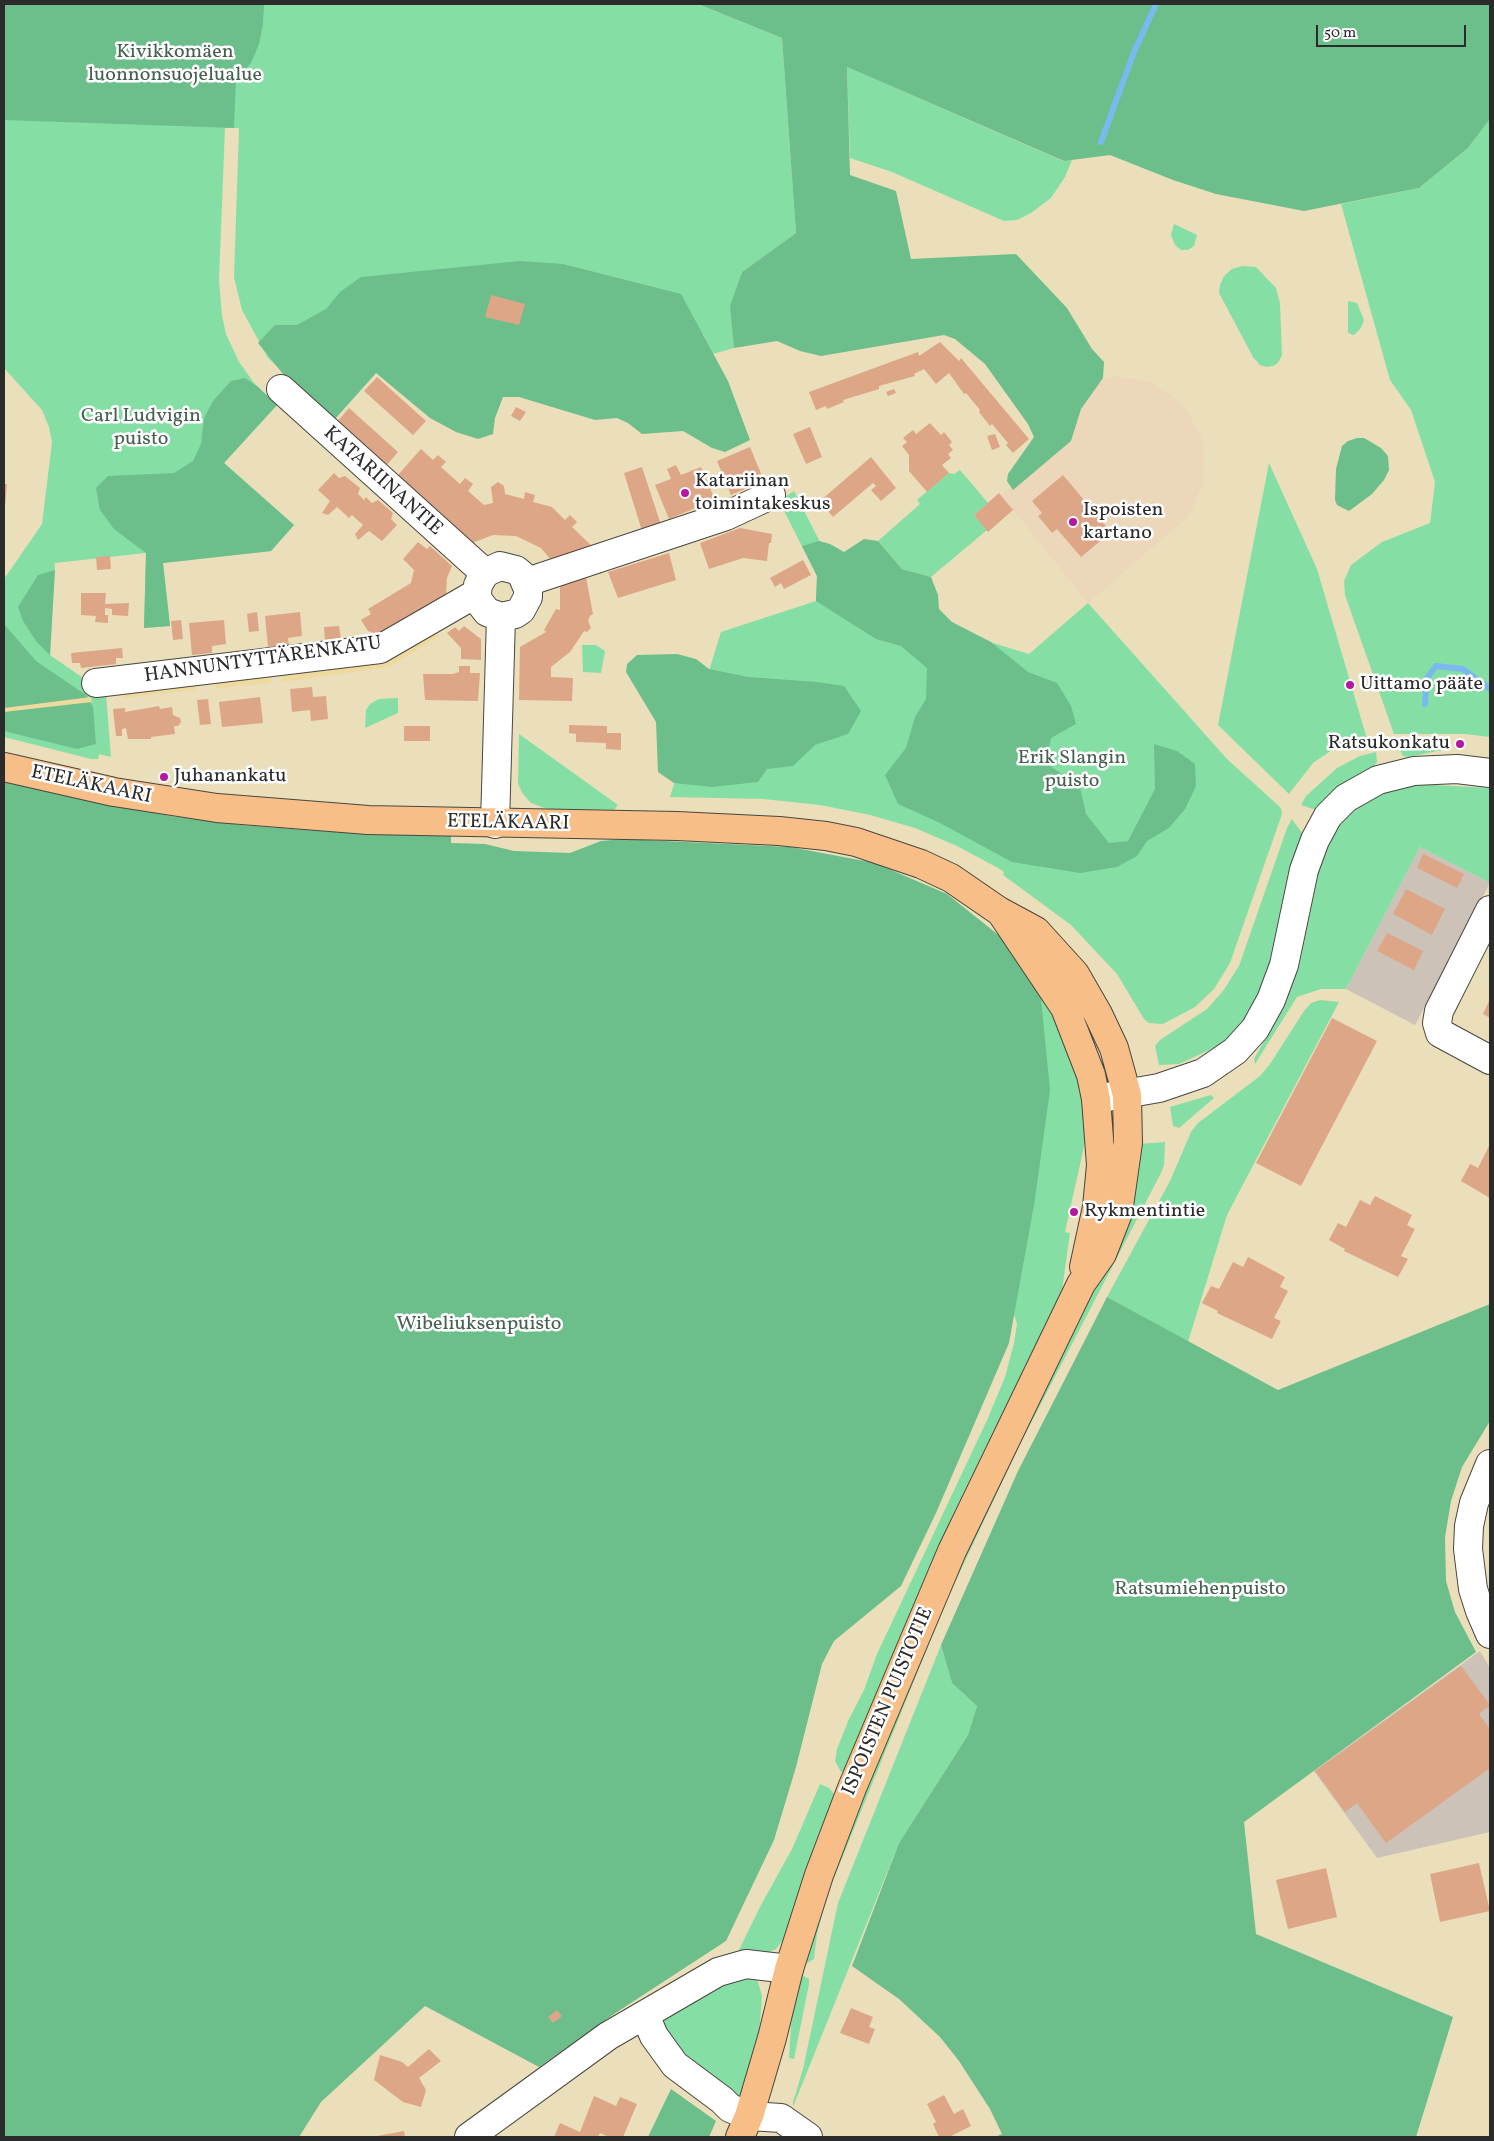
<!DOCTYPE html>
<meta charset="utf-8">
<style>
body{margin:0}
#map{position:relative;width:1494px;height:2141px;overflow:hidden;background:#eadfba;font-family:Vollkorn,serif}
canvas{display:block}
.frame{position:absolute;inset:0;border:5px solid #2b2b2b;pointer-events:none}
.scale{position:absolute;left:1316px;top:25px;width:150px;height:22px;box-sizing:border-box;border:2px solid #2b2b2b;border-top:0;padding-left:6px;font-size:15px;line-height:18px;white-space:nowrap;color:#2b2b2b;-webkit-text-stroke:4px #fff;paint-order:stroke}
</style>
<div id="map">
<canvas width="1494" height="2141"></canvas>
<div class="frame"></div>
<div class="scale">50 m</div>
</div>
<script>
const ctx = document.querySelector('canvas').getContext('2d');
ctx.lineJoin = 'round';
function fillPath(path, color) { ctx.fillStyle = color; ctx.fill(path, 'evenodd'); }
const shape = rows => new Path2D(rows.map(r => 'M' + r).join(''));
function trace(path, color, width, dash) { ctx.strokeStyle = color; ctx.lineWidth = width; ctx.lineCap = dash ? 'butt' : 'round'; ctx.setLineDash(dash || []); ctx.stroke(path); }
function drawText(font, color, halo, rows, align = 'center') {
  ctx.font = font + ' Vollkorn,serif'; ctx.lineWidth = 5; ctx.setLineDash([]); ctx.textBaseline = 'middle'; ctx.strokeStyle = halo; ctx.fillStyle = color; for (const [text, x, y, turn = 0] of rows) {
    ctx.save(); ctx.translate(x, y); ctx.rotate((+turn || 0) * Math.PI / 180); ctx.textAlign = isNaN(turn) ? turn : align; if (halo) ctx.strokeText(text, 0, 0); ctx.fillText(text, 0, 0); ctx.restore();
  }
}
fillPath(shape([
 [1118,376,1149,382,1177,400,1188,412,1202,439,1204,454,1203,483,1192,509,1184,520,1088,603,1001,495,1059,442,1088,382]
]), '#edd7ba');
fillPath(shape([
 [1420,847,1490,883,1415,1025,1346,989],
 [1480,1651,1490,1668,1490,1832,1377,1858,1314,1771]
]), '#ccc2b8');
fillPath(shape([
 [4,4,698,4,782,38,796,233,742,272,731,306,734,348,713,354,703,334,411,334,334,420,268,358,242,310,234,277,239,128,225,128,219,280,222,316,226,334,239,362,254,383,277,405,224,463,294,525,271,551,163,563,170,626,144,628,146,553,55,563,50,655,106,694,111,757,99,754,98,759,91,759,4,737,4,579,42,524,52,442,49,427,42,410,4,368],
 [847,67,1063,161,1072,160,1065,177,1051,198,1031,213,1017,220,1004,221,892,172,850,158],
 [1490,119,1490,737,1465,734,1394,734,1345,595,1344,581,1351,565,1382,542,1430,523,1435,482,1411,410,1390,380,1341,204,1419,188,1468,148],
 [1174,224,1197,235,1194,246,1188,250,1181,250,1175,245,1171,235],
 [1242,266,1256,267,1276,288,1280,303,1282,355,1278,363,1273,366,1266,367,1260,365,1253,357,1219,293,1220,285,1224,276,1232,269],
 [1348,301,1357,303,1364,320,1361,328,1354,335,1348,333],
 [1269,463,1317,569,1367,739,1341,744,1313,763,1289,794,1218,725],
 [960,470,988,503,974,515,987,530,931,577,902,569,878,541,920,504,917,500,949,473,954,474],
 [794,491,849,599,1029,654,1088,603,1227,759,1281,808,1282,814,1230,963,1214,989,1195,1007,1163,1024,1149,1023,1144,1019,1117,974,1071,925,1003,875,1004,872,998,868,957,846,915,828,870,815,820,805,763,799,670,797,721,632,816,601,817,576,779,501],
 [582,645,596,645,605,651,601,673,583,672],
 [398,698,398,713,365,728,366,710,370,704,379,699],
 [519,734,618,805,614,810,547,809,531,803,523,794,518,784],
 [1419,746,1443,747,1443,750,1408,757,1403,756,1398,747],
 [1376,752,1377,762,1374,766,1336,789,1316,810,1301,805,1306,796,1337,768,1360,756],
 [1417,784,1490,788,1490,883,1420,847,1346,989,1321,989,1297,997,1255,1064,1254,1059,1287,1001,1324,847,1345,817,1369,799,1392,788],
 [1292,819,1302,833,1294,856,1270,969,1251,1013,1230,1037,1218,1046,1179,1064,1159,1065,1155,1046,1160,1040,1207,1009,1223,991,1239,966,1287,828],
 [1006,941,1019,952,1081,1062,1085,1142,1065,1232,1070,1233,1062,1290,952,1516,846,1769,841,1772,835,1761,837,1749,849,1719,864,1690,877,1654,988,1418,1005,1377,1014,1343,1017,1324,1014,1314,1034,1206],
 [1320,1000,1339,1002,1227,1215,1188,1342,1107,1297,1170,1181,1191,1132,1198,1123,1260,1076,1270,1064,1304,1011,1311,1003],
 [1211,1095,1214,1098,1179,1128,1173,1126,1170,1107],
 [1165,1142,1164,1165,1161,1173,1021,1442,949,1595,827,1895,817,1934,814,1959,804,1965,816,1911,945,1593,1051,1372,1104,1272,1137,1144],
 [941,1645,952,1683,977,1706,968,1735,899,1843,793,2107,793,2102,803,2069,838,1903],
 [820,1784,829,1788,834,1794,834,1799,783,1940,776,1949,765,1954,737,1954,761,1905,792,1849],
 [753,1975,758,1982,762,1996,760,2022,754,2064,736,2104,697,2075,659,2020,724,1976],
 [802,1975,809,1979,809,1984,794,2059,789,2058,792,2009,800,1976]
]), '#85dfa5');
fillPath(shape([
 [4,4,264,4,263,24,259,44,251,63,236,80,234,128,4,120],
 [698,4,1490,4,1490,119,1468,148,1419,188,1304,211,1216,194,1173,180,1110,155,1064,161,847,67,850,175,896,191,911,259,1016,254,1067,308,1092,349,1104,362,1103,378,1081,409,1071,441,1013,490,1007,481,1008,474,1034,437,1028,424,985,364,955,339,944,335,821,356,800,351,777,341,734,348,730,306,742,272,796,233,782,38],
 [520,261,563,264,681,294,728,381,750,440,725,452,712,448,683,431,642,434,628,423,617,418,595,420,519,397,503,397,495,418,493,434,478,439,456,432,430,418,376,373,334,420,283,374,258,343,275,325,297,325,326,309,340,292,361,277],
 [245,378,258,387,277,405,224,463,294,525,271,551,163,563,170,626,144,628,146,553,114,529,100,510,96,488,108,476,174,473,193,461,201,444,204,418,213,401,231,381],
 [1357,438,1364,438,1381,448,1388,456,1389,470,1384,480,1372,494,1349,511,1337,505,1335,500,1336,469,1342,446,1348,441],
 [864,539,878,541,902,569,931,577,938,595,939,609,952,622,991,642,1028,672,1057,683,1071,706,1076,724,1051,738,1046,763,1080,787,1086,814,1109,843,1128,841,1155,789,1154,744,1177,751,1195,764,1196,786,1185,809,1169,828,1147,841,1137,856,1117,867,1080,873,1012,862,940,823,898,804,885,775,906,748,915,717,926,699,927,668,901,646,876,639,816,601,817,576,802,546,819,541,830,544,844,552],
 [55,570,50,655,36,641,23,621,18,607,38,575],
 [4,624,36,661,86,695,93,707,96,744,77,749,4,731],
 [677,654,696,659,709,669,748,677,817,682,844,686,861,711,848,734,815,745,793,766,767,769,758,782,712,787,674,783,658,772,656,722,626,672,627,664,637,655],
 [4,780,170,816,241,825,320,831,451,835,451,843,485,844,514,851,570,853,601,841,624,839,790,847,875,863,947,894,1006,941,1041,999,1050,1090,1034,1206,1009,1343,936,1513,901,1586,834,1641,822,1664,796,1767,774,1840,726,1941,617,2012,539,2067,425,2006,321,2102,299,2137,4,2137],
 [1107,1297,1278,1390,1490,1304,1490,1421,1462,1467,1451,1501,1445,1537,1446,1581,1455,1612,1476,1652,1244,1822,1256,1934,1453,2017,1416,2137,995,2137,1002,2134,990,2109,959,2061,940,2037,899,1999,852,1966,899,1843,968,1735,977,1706,952,1683,941,1645,1018,1471],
 [671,2089,716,2121,709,2137,648,2137]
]), '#6cbe8a');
fillPath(shape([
 [436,633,439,636,389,667,282,682,281,676,386,662],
 [271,677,271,683,216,688,215,683],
 [196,685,196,690,123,698,123,693],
 [91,697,92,702,4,712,4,708]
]), '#eeda9e');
trace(shape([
 [1101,142,1134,52,1156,4],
 [1425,704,1427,678,1436,666,1463,669,1490,689]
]), '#7ab9ee', 6);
fillPath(shape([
 [491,295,525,304,519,325,485,317],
 [940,342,959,361,961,358,1029,439,1013,453,1006,445,1008,443,992,424,990,426,979,412,980,410,966,393,964,394,949,373,936,384,924,369,914,374,915,376,879,386,879,389,843,400,844,402,827,409,826,406,816,410,809,392,918,352,919,356],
 [377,377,426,421,413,435,364,391],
 [894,389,896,393,888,396,886,392],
 [516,407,526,412,520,421,511,416],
 [349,408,398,452,386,466,337,422],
 [930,423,941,435,944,432,952,442,949,445,953,450,948,454,951,458,942,465,949,473,927,492,909,471,909,455,902,446,907,442,903,438,913,430,916,434],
 [810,427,822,457,806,464,793,434],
 [995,434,1000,447,992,450,987,436],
 [750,447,764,481,731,495,717,461],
 [421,449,433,460,438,455,446,462,441,467,460,484,465,478,473,484,468,491,484,505,493,503,491,487,498,482,504,486,505,494,524,499,525,492,535,495,533,502,552,507,565,520,570,515,577,522,572,527,593,547,551,560,541,548,516,536,493,535,472,543,397,476],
 [871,457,896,488,881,501,871,490,876,486,873,483,833,517,820,501],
 [676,465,681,475,701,467,715,500,669,519,655,485,671,479,667,469],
 [642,467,661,525,642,531,624,473],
 [334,473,339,478,345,476,360,488,358,494,364,500,366,497,372,503,378,500,393,513,391,519,397,525,382,541,369,531,358,540,355,534,363,525,352,515,349,518,337,507,328,515,322,513,330,501,318,490],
 [1063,475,1111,532,1081,557,1057,529,1052,533,1038,516,1042,513,1032,501],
 [4,484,7,484,5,506,4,506],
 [999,493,1013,510,988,532,974,515],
 [740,528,772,534,771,543,769,543,767,561,743,558,709,569,700,543],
 [418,542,427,549,430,546,452,566,447,578,446,595,379,635,368,631,361,620,371,614,368,609,411,583,414,570,403,559],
 [669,553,676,580,618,598,608,572],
 [110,556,111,569,97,570,96,557],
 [803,560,811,575,784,589,781,583,775,587,770,578],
 [586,577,593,614,590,616,588,620,591,628,587,632,584,631,570,652,551,667,551,677,573,678,572,701,519,700,520,647,546,632,544,630,556,609,560,610,560,586],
 [81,593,106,593,105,604,129,603,128,616,112,615,112,609,105,608,105,615,108,615,108,623,95,622,96,616,81,615],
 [257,612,259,631,249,632,247,614],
 [300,612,302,636,288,638,289,645,268,647,265,616],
 [181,620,183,639,173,640,171,621],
 [224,620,226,644,212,646,212,653,192,655,189,623],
 [339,626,341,638,325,640,324,627],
 [464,626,481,639,481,660,461,659,461,648,447,633,455,627,459,631],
 [122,648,123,658,116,658,116,664,81,668,80,663,72,663,71,653],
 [459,666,470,666,470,673,480,673,478,701,425,700,423,674,453,674,459,672],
 [312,687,313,697,326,696,328,719,311,721,310,710,292,712,290,689],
 [260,697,263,723,222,727,219,702],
 [208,699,211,724,200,725,197,700],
 [159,706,160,709,172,707,173,715,180,718,181,722,178,726,174,726,175,734,151,737,151,739,128,739,126,728,122,729,122,736,116,736,113,709,125,708,125,712],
 [569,725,607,726,607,733,621,733,621,750,606,749,606,743,576,742,576,734,569,733],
 [404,726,430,726,430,741,404,741],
 [1423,854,1464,874,1457,888,1417,868],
 [1406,889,1445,909,1432,935,1393,914],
 [1387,933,1423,951,1414,970,1377,951],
 [1490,999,1490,1018,1483,1014],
 [1332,1018,1377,1041,1301,1186,1256,1163],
 [1490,1144,1490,1198,1461,1181,1470,1164,1478,1168],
 [1375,1196,1412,1215,1407,1225,1415,1229,1401,1256,1408,1259,1398,1277,1344,1251,1345,1249,1329,1240,1338,1223,1346,1227,1360,1200,1370,1205],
 [1248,1257,1285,1277,1280,1287,1288,1291,1274,1318,1281,1321,1272,1339,1217,1313,1218,1311,1202,1303,1211,1286,1219,1289,1233,1262,1243,1267],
 [1461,1666,1490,1705,1479,1714,1490,1729,1490,1768,1386,1843,1357,1803,1345,1812,1315,1771],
 [1479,1863,1490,1911,1440,1922,1430,1874],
 [1326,1868,1337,1917,1288,1929,1276,1880],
 [851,2008,873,2017,869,2027,875,2029,869,2044,840,2033],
 [557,2010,562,2016,553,2023,548,2017],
 [429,2049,441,2061,419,2078,426,2090,421,2107,403,2102,374,2080,380,2055,402,2062,408,2067],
 [944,2095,954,2114,963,2109,971,2126,949,2137,939,2137,933,2124,936,2122,927,2104],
 [594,2096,616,2106,620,2097,637,2104,623,2137,609,2137,600,2133,598,2137,554,2137,560,2123,580,2132],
 [404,2131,405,2137,377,2137,377,2136]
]), '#dda687');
const minor = shape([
 [281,389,485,573],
 [527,582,726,516,771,495],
 [96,683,380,649,477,593],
 [495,824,501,617,515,614,521,610,528,597,528,589,522,575,516,570,500,566,485,573,478,585,477,593,478,600,487,612,501,617],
 [1490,910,1439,1011,1437,1023,1440,1033,1490,1060],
 [1096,1099,1159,1088,1203,1073,1235,1051,1255,1029,1271,1000,1284,965,1304,870,1315,840,1328,816,1346,798,1378,780,1414,771,1457,769,1490,773],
 [1490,1464,1474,1503,1469,1526,1468,1549,1473,1589,1480,1611,1490,1634],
 [645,2015,654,2036,675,2065,722,2100,730,2108,749,2116,781,2118,808,2137],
 [469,2137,608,2036,718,1972,746,1964,789,1969]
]);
const major = shape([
 [4,767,114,792,217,808,368,820,677,826,779,831,826,836,856,842,921,864,951,878,999,911,1036,931,1075,974,1098,1014,1114,1048,1127,1095,1128,1143,1118,1213,1102,1254,1081,1284,952,1551,852,1788,819,1875,789,1969,772,2038,749,2116,740,2137],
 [1002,914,1065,1008,1091,1075,1096,1099,1101,1165,1097,1207,1084,1267]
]);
trace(minor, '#484640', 30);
trace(major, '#484640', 30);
trace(minor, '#fff', 28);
trace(major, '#f7be87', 28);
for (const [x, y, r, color] of [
 [685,493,5,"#b5179e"],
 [1073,522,5,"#b5179e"],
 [1350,685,5,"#b5179e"],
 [1460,744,5,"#b5179e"],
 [164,777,5,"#b5179e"],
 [1074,1212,5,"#b5179e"]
]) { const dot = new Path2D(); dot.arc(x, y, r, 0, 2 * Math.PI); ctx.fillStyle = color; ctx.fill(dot); trace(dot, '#fff', 2); }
drawText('20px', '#466150', '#fff', [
 ["Kivikkomäen",175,53],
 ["luonnonsuojelualue",175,76],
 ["Carl Ludvigin",141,417],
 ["puisto",141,440],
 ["Erik Slangin",1072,759],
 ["puisto",1072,782],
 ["Wibeliuksenpuisto",479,1325],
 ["Ratsumiehenpuisto",1200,1590]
]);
drawText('20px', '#2b2b2b', '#fff', [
 ["KATARIINANTIE",382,482,42],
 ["HANNUNTYTTÄRENKATU",263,661,-8],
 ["ETELÄKAARI",91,786,12],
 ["ETELÄKAARI",508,824,1],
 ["ISPOISTEN PUISTOTIE",889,1702,-67]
]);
drawText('20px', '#2b2b2b', '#fff', [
 ["Katariinan",695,482],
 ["toimintakeskus",695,505],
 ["Ispoisten",1083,511],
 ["kartano",1083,534],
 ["Uittamo pääte",1360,685],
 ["Ratsukonkatu",1450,744,"right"],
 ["Juhanankatu",174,777],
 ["Rykmentintie",1084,1212]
], 'left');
</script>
